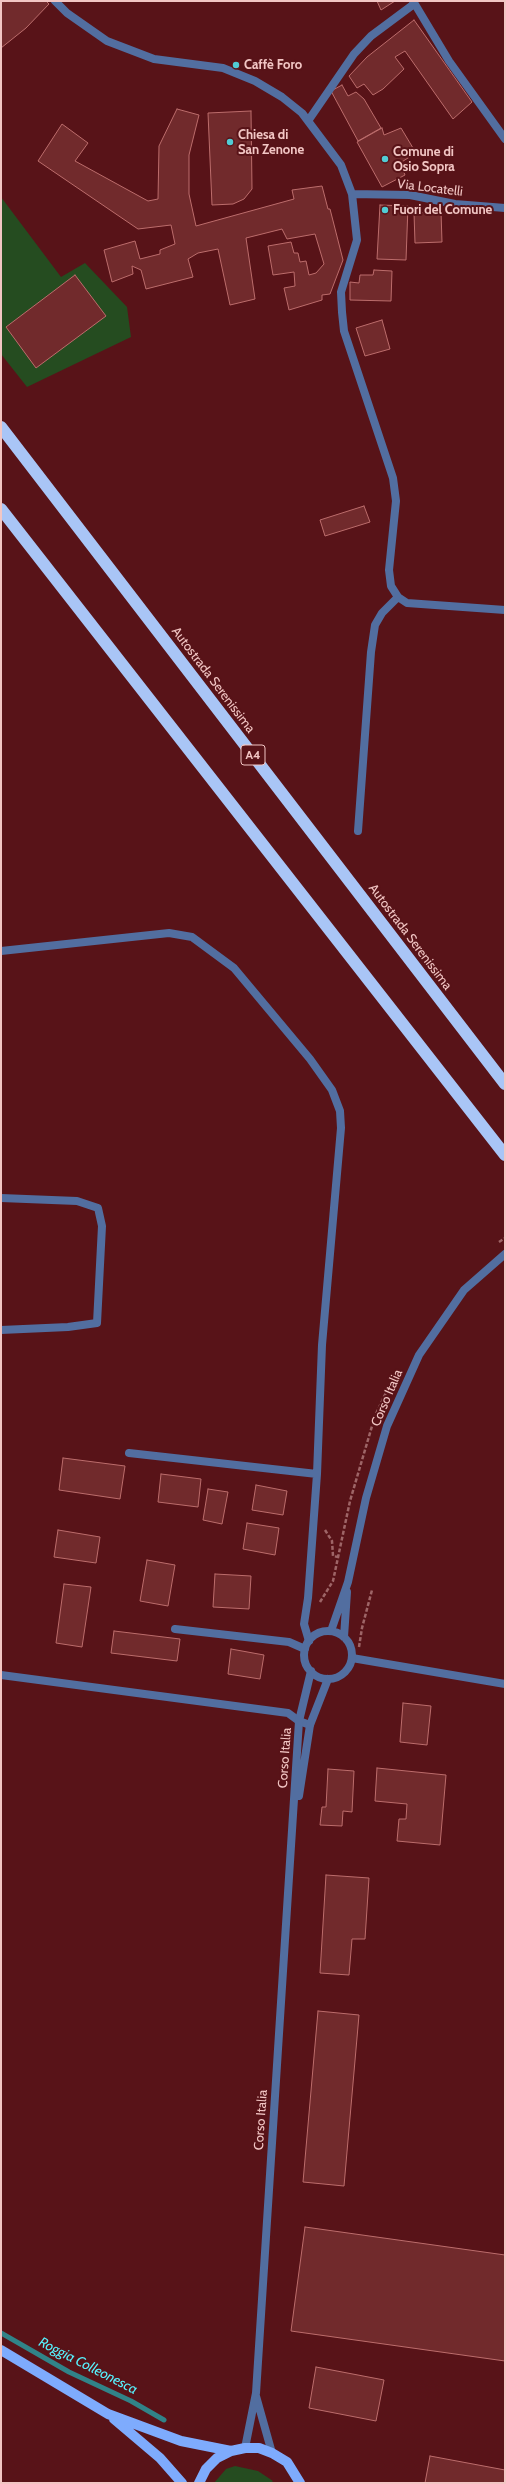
<!DOCTYPE html>
<meta charset="utf-8">
<style>
body{margin:0}
#map{position:relative;width:506px;height:2484px;overflow:hidden;background:#581318;font-family:Cabin,sans-serif}
canvas{display:block}
.frame{position:absolute;inset:0;border:2px solid #f2c6c4;pointer-events:none}
</style>
<div id="map">
<canvas width="506" height="2484"></canvas>
<div class="frame"></div>
</div>
<script>
const ctx = document.querySelector('canvas').getContext('2d');
ctx.lineJoin = 'round';
function fillPath(path, color) { ctx.fillStyle = color; ctx.fill(path, 'evenodd'); }
const shape = rows => new Path2D(rows.map(r => 'M' + r).join(''));
function trace(path, color, width, dash) { ctx.strokeStyle = color; ctx.lineWidth = width; ctx.lineCap = dash ? 'butt' : 'round'; ctx.setLineDash(dash || []); ctx.stroke(path); }
function drawText(font, color, halo, rows, align = 'center') {
  ctx.font = font + ' Cabin,sans-serif'; ctx.lineWidth = 4; ctx.setLineDash([]); ctx.textBaseline = 'middle'; ctx.strokeStyle = halo; ctx.fillStyle = color; for (const [text, x, y, turn = 0] of rows) {
    ctx.save(); ctx.translate(x, y); ctx.rotate((+turn || 0) * Math.PI / 180); ctx.textAlign = isNaN(turn) ? turn : align; if (halo) ctx.strokeText(text, 0, 0); ctx.fillText(text, 0, 0); ctx.restore();
  }
}
fillPath(shape([
 [1,197,61,277,85,263,127,307,131,337,27,387,1,354],
 [235,2466,258,2471,273,2481,271,2483,214,2483,226,2469]
]), '#254c20');
trace(shape([
 [1,2333,69,2372,131,2401,164,2420]
]), '#318388', 5);
const building = shape([
 [1,1,46,1,49,4,26,28,1,48,1,1],
 [377,1,395,1,381,10,377,1],
 [414,20,472,102,453,119,405,51,395,57,404,69,383,89,373,95,364,84,357,88,349,76,367,57,414,20],
 [342,85,348,96,356,92,364,99,381,128,358,141,331,91,342,85],
 [177,109,199,115,189,155,189,194,196,226,294,199,292,190,322,186,328,209,330,209,343,260,330,294,322,295,322,300,289,310,284,288,295,286,294,272,273,275,268,246,291,242,294,253,298,253,300,262,306,261,309,275,316,273,324,264,315,234,287,239,282,229,246,238,255,299,230,305,218,249,198,253,188,259,193,277,146,289,141,270,132,266,133,274,112,282,104,250,135,241,140,259,160,254,160,250,175,244,171,225,138,229,38,161,62,124,88,143,75,161,148,201,158,199,159,146,177,109],
 [251,111,252,189,244,199,233,204,212,205,208,113,251,111],
 [382,128,384,135,401,128,416,153,400,163,405,175,382,187,357,142,382,128],
 [380,205,408,206,406,260,377,259,380,205],
 [441,212,442,242,415,243,414,213,441,212],
 [374,270,392,271,391,301,350,300,350,282,359,283,360,275,373,275,374,270],
 [75,275,106,316,36,368,6,327,75,275],
 [382,320,390,349,365,356,356,328,382,320],
 [364,506,370,522,325,536,320,520,364,506],
 [63,1458,125,1466,120,1499,59,1490,63,1458],
 [161,1474,201,1479,198,1507,158,1502,161,1474],
 [256,1485,287,1491,283,1515,252,1510,256,1485],
 [208,1489,228,1492,222,1524,203,1520,208,1489],
 [247,1523,279,1528,275,1555,243,1549,247,1523],
 [58,1530,100,1537,96,1563,54,1557,58,1530],
 [147,1560,175,1565,168,1606,140,1601,147,1560],
 [215,1574,251,1576,249,1609,213,1607,215,1574],
 [64,1584,91,1587,82,1647,56,1643,64,1584],
 [114,1631,180,1639,177,1661,111,1653,114,1631],
 [231,1649,264,1655,260,1679,228,1674,231,1649],
 [403,1703,431,1706,427,1745,400,1742,403,1703],
 [377,1768,446,1775,440,1845,397,1841,399,1819,406,1819,407,1804,375,1801,377,1768],
 [328,1769,354,1771,352,1812,343,1811,342,1826,320,1825,322,1807,326,1807,328,1769],
 [326,1875,369,1878,365,1939,352,1939,349,1975,320,1973,326,1875],
 [318,2011,359,2015,344,2186,303,2182,318,2011],
 [305,2227,505,2255,505,2361,291,2331,305,2227],
 [316,2367,384,2380,376,2421,309,2408,316,2367],
 [430,2456,505,2470,505,2483,425,2483,430,2456]
]);
fillPath(building, '#712a2c');
trace(building, '#bc6d6c', 1);
trace(shape([
 [499,1242,505,1238],
 [325,1530,332,1541,333,1556,338,1557],
 [320,1602,333,1581,350,1501,375,1416,390,1384],
 [359,1647,362,1628,372,1590]
]), '#9e6567', 2.5, [4, 2]);
trace(shape([
 [175,1629,289,1642,305,1649],
 [352,1658,505,1684]
]), '#526ea0', 8);
trace(shape([
 [55,1,67,13,107,41,154,59,223,68,255,81,282,97,302,113,341,165,352,194,357,240,341,292,342,312,344,331,393,478,396,501,389,570,391,586,398,597,407,603,505,610],
 [413,1,449,61,505,139],
 [308,121,354,54,371,36,414,4],
 [352,194,410,195,455,204,505,208],
 [358,831,371,652,375,625,382,613,398,597],
 [1,951,169,933,192,937,234,968,310,1059,332,1090,340,1111,341,1128,322,1345,317,1474,308,1598,304,1624,309,1641],
 [1,1198,77,1201,98,1208,102,1226,97,1323,68,1327,1,1330],
 [129,1453,317,1474],
 [1,1675,288,1713,299,1721,310,1725]
]), '#526ea0', 8);
trace(shape([
 [331,1631,348,1582,366,1498,387,1426,419,1355,464,1290,505,1254],
 '304 1655a24 24 0 1 1 48 0a24 24 0 1 1-48 0Z',
 [344,1637,347,1592],
 [299,1796,310,1725,328,1679],
 [256,2396,272,2453],
 [245,2448,256,2393,299,1721,311,1671]
]), '#526ea0', 8);
trace(shape([
 [1,2350,108,2414,181,2441,231,2451],
 [114,2419,160,2458,182,2483],
 [199,2483,206,2469,217,2458,231,2451,245,2448,259,2448,272,2453,287,2462,300,2483]
]), '#7eabfd', 10);
trace(shape([
 [1,427,505,1084],
 [1,509,505,1155]
]), '#a9c5f6', 12);
for (const [x, y, r, color] of [
 [236,65,4,"#51ccd4"],
 [230,142,4,"#51ccd4"],
 [385,159,4,"#51ccd4"],
 [385,210,4,"#51ccd4"]
]) { const dot = new Path2D(); dot.arc(x, y, r, 0, 2 * Math.PI); ctx.fillStyle = color; ctx.fill(dot); trace(dot, '#581318', 1.5); }
for (const [x, y, w] of [
 [253,755,24]
]) { const box = new Path2D(); box.roundRect(x - w / 2, y - 10, w, 20, 3); ctx.fillStyle = '#581318'; ctx.fill(box); trace(box, '#f2c6c4', 1); }
drawText('bold 12px', '#f2c6c4', null, [
 ["A4",253,755]
]);
drawText('bold 13px', '#f2c6c4', '#581318', [
 ["Caffè Foro",244,65],
 ["Chiesa di",238,135],
 ["San Zenone",238,150],
 ["Comune di",393,152],
 ["Osio Sopra",393,167],
 ["Fuori del Comune",393,210]
], 'left');
drawText('13px', '#f2c6c4', '#581318', [
 ["Via Locatelli",430,188,7],
 ["Autostrada Serenissima",213,680,53],
 ["Autostrada Serenissima",410,937,53],
 ["Corso Italia",387,1398,-67],
 ["Corso Italia",285,1758,-86],
 ["Corso Italia",261,2120,-86]
]);
drawText('italic 14px', '#57f1fc', '#581318', [
 ["Roggia Colleonesca",88,2366,27]
]);
</script>
